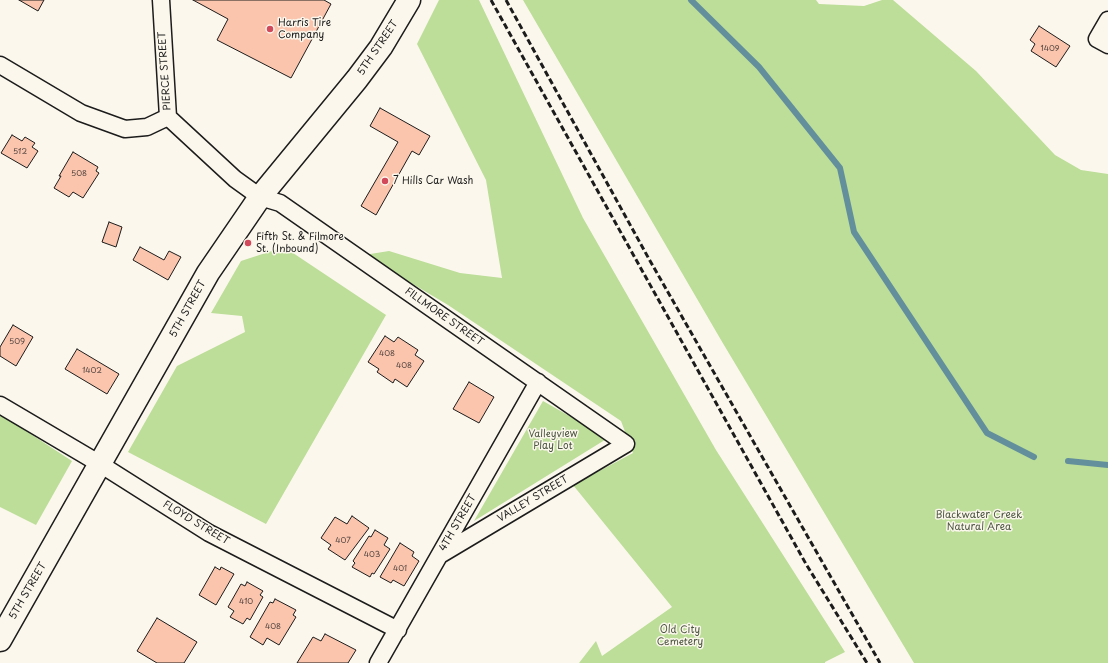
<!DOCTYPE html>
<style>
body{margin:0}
canvas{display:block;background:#fbf7ec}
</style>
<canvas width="1108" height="663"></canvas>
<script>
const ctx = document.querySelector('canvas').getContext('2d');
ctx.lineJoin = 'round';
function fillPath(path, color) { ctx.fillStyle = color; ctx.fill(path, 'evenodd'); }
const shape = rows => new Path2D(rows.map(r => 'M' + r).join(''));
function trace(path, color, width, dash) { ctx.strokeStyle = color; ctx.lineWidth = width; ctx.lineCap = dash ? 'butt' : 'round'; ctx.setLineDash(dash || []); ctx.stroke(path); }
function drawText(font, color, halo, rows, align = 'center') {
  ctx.font = font + ' "Playpen Sans",sans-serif'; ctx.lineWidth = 3; ctx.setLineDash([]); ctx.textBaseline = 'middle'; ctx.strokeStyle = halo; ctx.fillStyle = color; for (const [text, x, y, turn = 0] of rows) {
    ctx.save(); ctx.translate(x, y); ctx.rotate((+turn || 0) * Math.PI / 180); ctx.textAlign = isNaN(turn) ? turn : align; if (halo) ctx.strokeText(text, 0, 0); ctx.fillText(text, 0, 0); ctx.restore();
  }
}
fillPath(shape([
 [439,0,479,0,583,218,716,450,845,652,825,662,825,663,579,663,596,641,602,656,672,607,573,485,633,453,621,421,448,305,364,255,389,251,460,273,502,278,486,180,417,44],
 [523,0,816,0,819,4,864,6,882,0,893,0,976,71,1055,155,1081,170,1108,174,1108,663,914,663,721,340],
 [284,247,386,315,266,524,128,452,177,366,245,332,242,316,211,313,241,261],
 [543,401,608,438,474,521],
 [0,414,72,461,36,525,0,507]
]), '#bcde98');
trace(shape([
 [691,0,759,67,840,168,854,232,987,433,1034,457],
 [1068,461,1108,465]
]), '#638f9d', 6);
const building = shape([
 [19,0,44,0,38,11,19,0],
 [193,0,324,0,331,4,291,78,217,40,228,19,193,0],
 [1039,26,1070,46,1056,67,1031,51,1035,44,1030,40,1039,26],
 [380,108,430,136,419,155,412,151,376,215,361,206,398,142,370,126,380,108],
 [12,135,22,141,25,137,35,143,32,147,38,151,27,168,1,153,12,135],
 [73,152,98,167,96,171,99,173,83,198,73,192,69,197,54,188,61,176,59,176,73,152],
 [109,222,122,227,116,247,102,242,109,222],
 [140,247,164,260,169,251,181,257,168,280,133,260,140,247],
 [13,325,33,337,16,366,0,356,0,347,13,325],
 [385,336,394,342,398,337,418,350,415,355,424,361,407,387,395,379,393,383,377,372,379,369,368,362,385,336],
 [77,349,119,374,107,394,65,369,77,349],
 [469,382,494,397,479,423,453,409,469,382],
 [352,516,369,528,345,560,328,549,331,545,321,538,335,517,347,524,352,516],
 [375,530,388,538,384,545,390,549,374,574,372,573,370,577,352,567,355,563,353,561,369,536,371,537,375,530],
 [400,543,414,552,412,556,419,561,404,586,393,580,391,583,380,577,400,543],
 [215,567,220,570,221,567,234,574,216,605,199,595,215,567],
 [247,582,263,591,260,595,263,597,250,620,247,618,243,624,230,617,234,611,228,607,241,584,245,586,247,582],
 [275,599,296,610,293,615,296,617,279,645,267,638,263,645,250,637,270,602,273,603,275,599],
 [157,618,197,642,184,663,157,663,137,651,157,618],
 [325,634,356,650,348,663,297,663,313,637,321,641,325,634]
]);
fillPath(building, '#fac4ad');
trace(building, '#1c1c1c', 1);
const minor = shape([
 [161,0,168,117,235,179,260,197,280,203,626,444,440,555],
 [1108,20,1097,39,1108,45],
 [0,65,81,113,125,129,147,127,168,117],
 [0,405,100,464,209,533,398,630],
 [378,663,538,382]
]);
const primary = shape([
 [0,640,208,273,260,197,357,79,381,47,409,0]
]);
trace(minor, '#1c1c1c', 19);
trace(primary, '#1c1c1c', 25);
trace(minor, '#fbf7ec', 16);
trace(primary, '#fbf7ec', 22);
trace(shape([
 [491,0,806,564,867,663],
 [506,0,649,259,880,663]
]), '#1c1c1c', 3, [6, 3]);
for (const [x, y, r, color] of [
 [270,29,4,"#d1495b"],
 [385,181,4,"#d1495b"],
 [248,243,4,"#d1495b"]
]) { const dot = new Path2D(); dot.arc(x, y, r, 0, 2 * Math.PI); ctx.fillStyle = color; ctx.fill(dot); trace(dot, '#fbf7ec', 1.5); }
drawText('8px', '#544640', null, [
 ["1409",1050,49],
 ["512",20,152],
 ["508",79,174],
 ["509",17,342],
 ["408",387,354],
 ["408",404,366],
 ["1402",92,371],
 ["407",343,541],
 ["403",372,555],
 ["401",400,569],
 ["410",246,602],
 ["408",273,627]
]);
drawText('10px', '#1c1c1c', '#fbf7ec', [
 ["Harris Tire",278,23],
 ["Company",278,35],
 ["7 Hills Car Wash",393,181],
 ["Fifth St. & Filmore",256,237],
 ["St. (Inbound)",256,249]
], 'left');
drawText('10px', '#1c1c1c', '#fbf7ec', [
 ["5TH STREET",378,48,-56],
 ["PIERCE STREET",165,71,-94],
 ["5TH STREET",188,309,-61],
 ["FILLMORE STREET",444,317,35],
 ["VALLEY STREET",533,499,-31],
 ["FLOYD STREET",196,523,31],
 ["4TH STREET",458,523,-60],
 ["5TH STREET",28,591,-60]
]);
drawText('10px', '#4c5641', '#fbf7ec', [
 ["Valleyview",553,434],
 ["Play Lot",553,446],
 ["Blackwater Creek",979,515],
 ["Natural Area",979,527],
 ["Old City",680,630],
 ["Cemetery",680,642]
]);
</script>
